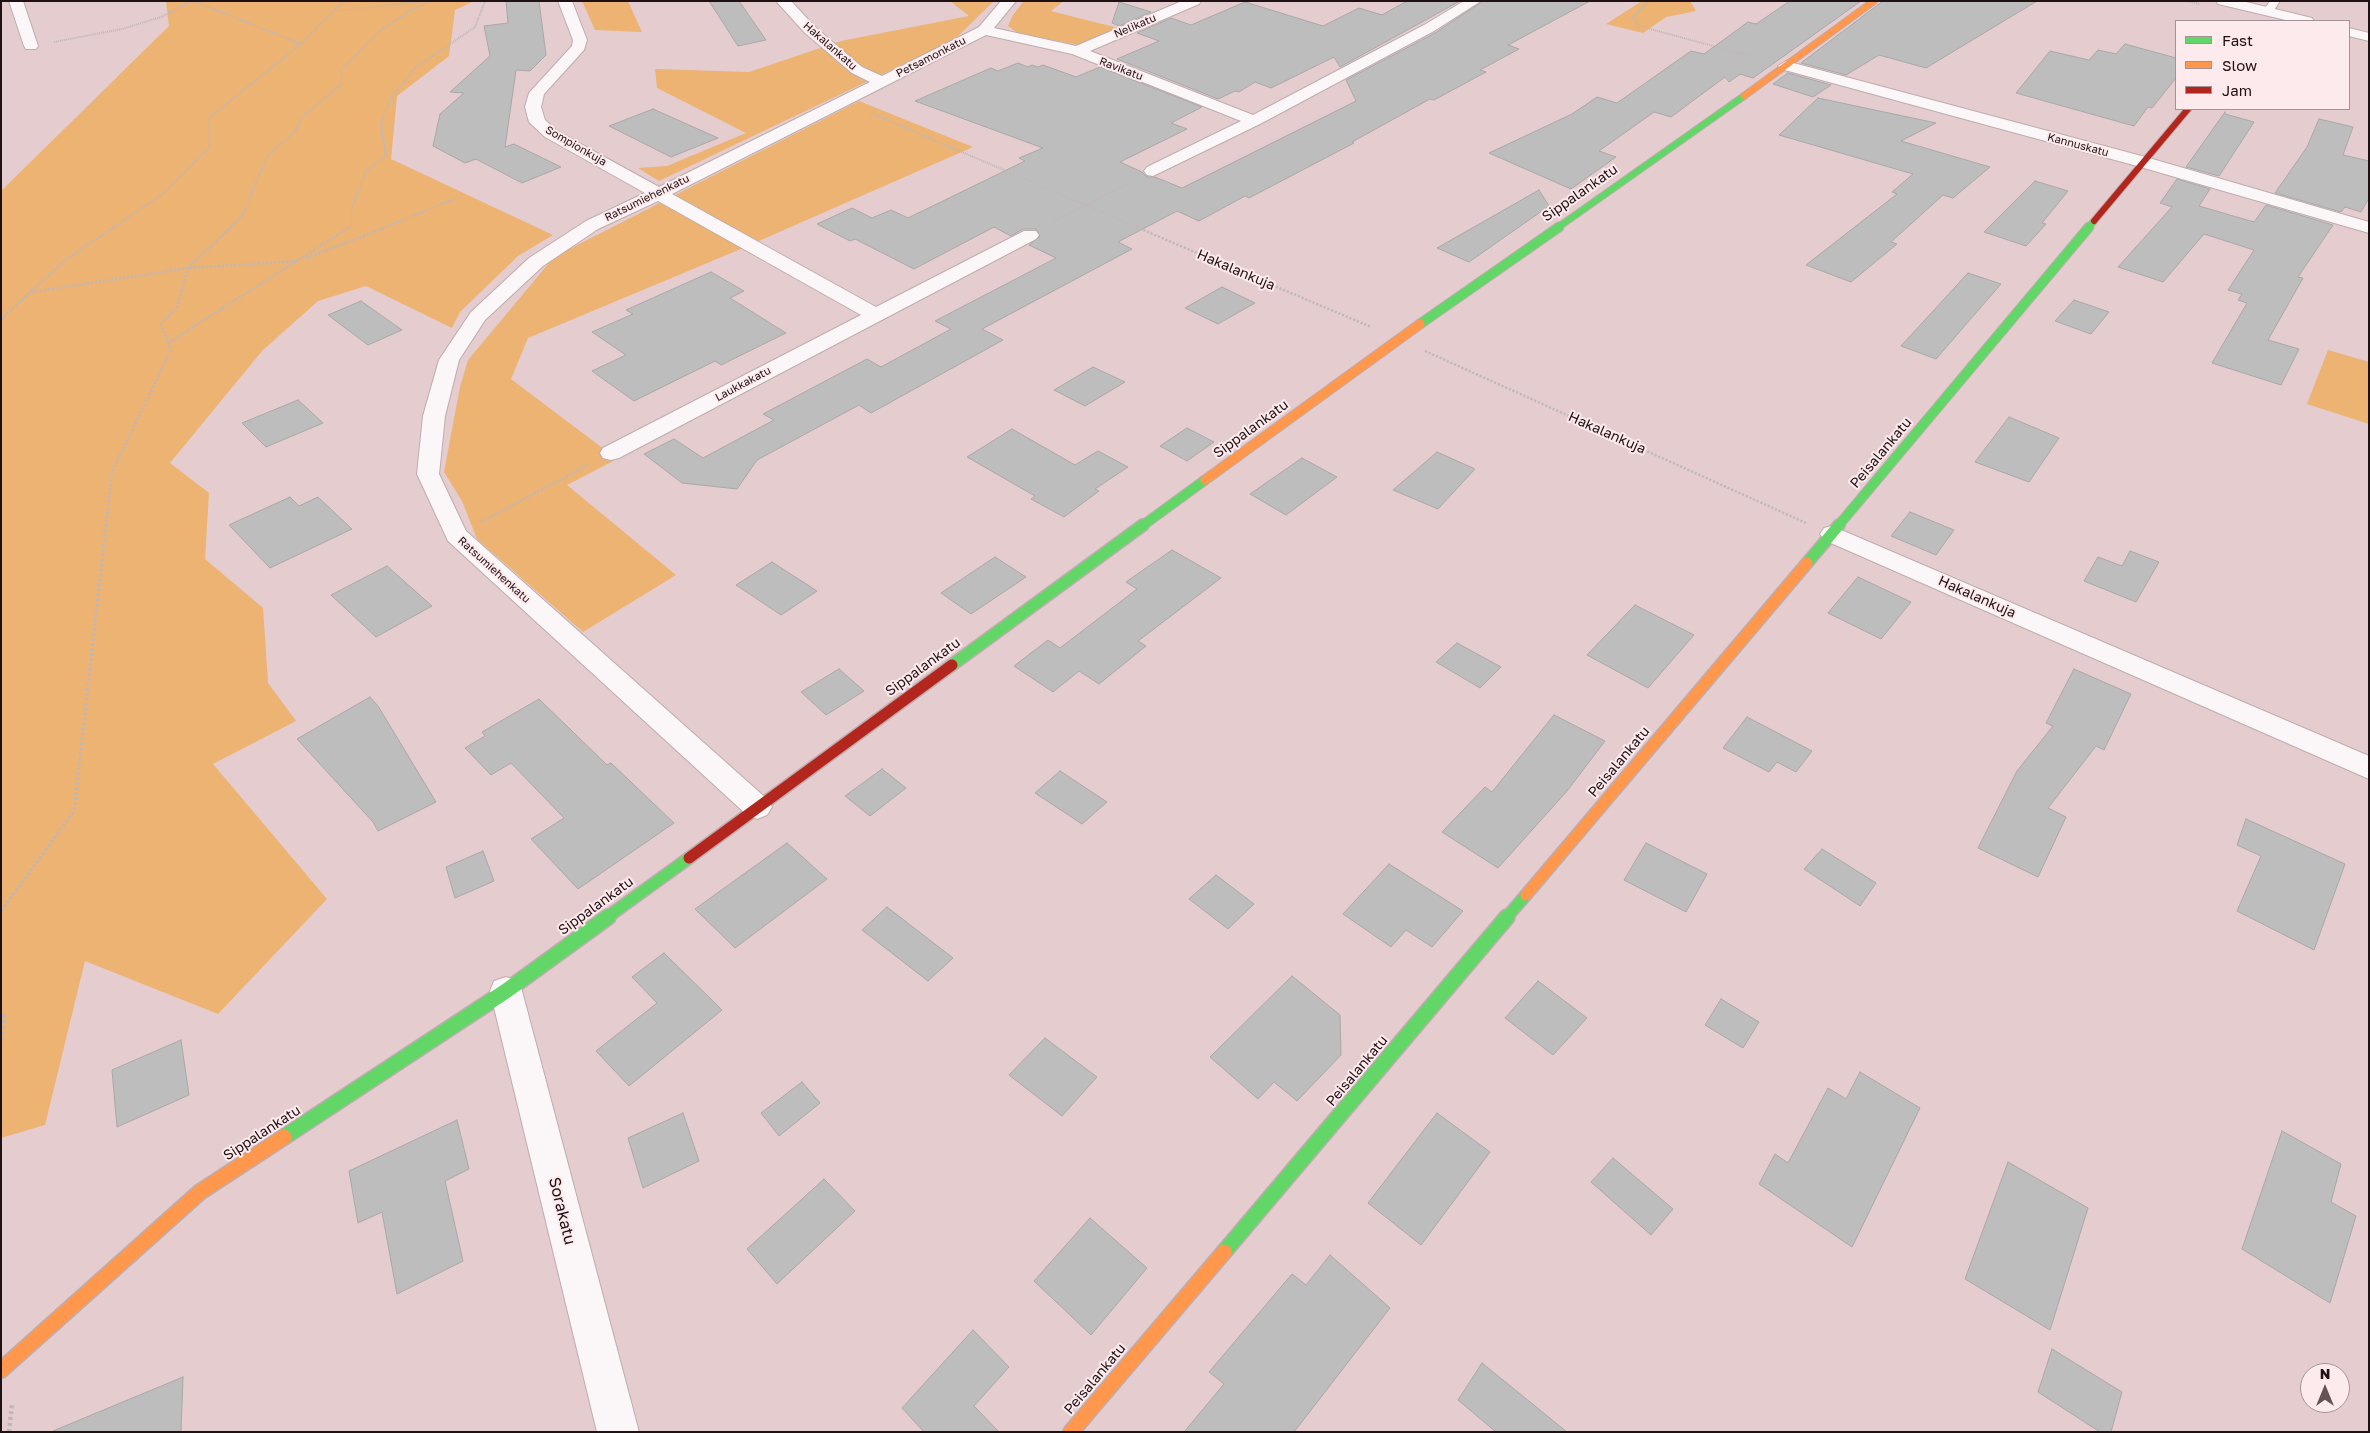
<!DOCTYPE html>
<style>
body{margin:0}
#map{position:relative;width:2370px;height:1433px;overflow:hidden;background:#e4cccf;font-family:"Golos Text",sans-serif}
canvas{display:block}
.frame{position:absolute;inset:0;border:2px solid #1f1013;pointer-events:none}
.legend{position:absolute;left:2175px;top:20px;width:175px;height:90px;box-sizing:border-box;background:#fdeaed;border:1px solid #a49396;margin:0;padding:6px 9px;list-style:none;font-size:15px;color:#1f1013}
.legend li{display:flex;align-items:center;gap:10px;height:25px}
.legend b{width:25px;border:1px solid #a49396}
.north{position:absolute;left:2300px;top:1363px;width:50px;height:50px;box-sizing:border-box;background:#fdeaed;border:1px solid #a49396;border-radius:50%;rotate:0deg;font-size:14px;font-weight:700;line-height:20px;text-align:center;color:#1f1013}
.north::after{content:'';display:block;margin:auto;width:18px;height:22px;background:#645255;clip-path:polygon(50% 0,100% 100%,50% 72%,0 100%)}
</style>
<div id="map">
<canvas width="2370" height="1433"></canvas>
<div class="frame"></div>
<ul class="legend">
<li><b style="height:6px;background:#63d668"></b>Fast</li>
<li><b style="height:6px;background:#ff974d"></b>Slow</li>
<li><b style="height:6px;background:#b3261e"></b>Jam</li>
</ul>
<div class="north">N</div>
</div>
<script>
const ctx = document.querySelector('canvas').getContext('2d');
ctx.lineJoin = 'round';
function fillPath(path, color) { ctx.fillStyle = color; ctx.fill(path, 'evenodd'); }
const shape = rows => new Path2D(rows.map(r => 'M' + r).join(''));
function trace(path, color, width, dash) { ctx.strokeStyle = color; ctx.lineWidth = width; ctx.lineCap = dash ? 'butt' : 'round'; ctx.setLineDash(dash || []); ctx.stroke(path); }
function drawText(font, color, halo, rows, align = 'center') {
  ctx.font = font + ' "Golos Text",sans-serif'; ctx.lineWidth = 4; ctx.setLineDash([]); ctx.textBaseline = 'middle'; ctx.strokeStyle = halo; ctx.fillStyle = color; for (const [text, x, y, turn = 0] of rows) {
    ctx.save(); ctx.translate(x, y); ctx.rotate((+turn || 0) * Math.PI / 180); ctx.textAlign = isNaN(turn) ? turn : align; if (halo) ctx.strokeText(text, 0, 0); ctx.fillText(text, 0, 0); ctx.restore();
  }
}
fillPath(shape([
 [166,1,474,1,455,10,449,56,397,96,391,159,553,235,518,256,460,312,452,328,366,286,318,301,262,351,170,463,209,493,205,559,263,608,268,683,296,721,213,764,327,899,218,1014,85,961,45,1125,1,1138,1,191,169,26],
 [582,1,628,1,642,32,595,30],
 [950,1,994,1,954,40,659,181,638,168,667,166,746,133,657,88,655,69,749,72,841,41,969,16],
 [1024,1,1064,1,1051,11,1118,28,1079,45,1018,33,1008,26,1013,15],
 [1642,1,1690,1,1696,11,1666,17,1643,33,1606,24],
 [859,101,973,147,736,251,528,338,511,379,617,459,567,485,676,575,583,632,477,539,462,501,444,472,460,387,468,360,554,257],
 [2328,350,2369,362,2369,424,2307,404]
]), '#ecb373');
const building = shape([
 [506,1,539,1,546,55,530,71,516,70,505,147,514,144,561,167,522,183,476,159,465,163,433,146,440,114,464,93,450,92,490,56,484,26,508,23,506,1],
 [709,1,739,1,766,40,738,46,709,1],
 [1407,1,1460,1,1340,67,1334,57,1271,88,1255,82,1239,92,1235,91,1218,99,1117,59,1159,41,1137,33,1171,18,1191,25,1245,2,1323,26,1359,8,1382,15,1407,1],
 [1483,1,1590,1,1508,45,1519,49,1480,70,1486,72,1434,100,1430,99,1352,142,1354,143,1249,198,1245,196,1199,221,1177,211,1118,242,1132,249,982,329,1003,340,871,413,859,405,757,460,737,489,682,483,644,454,674,439,703,458,774,420,763,414,867,359,881,367,951,329,935,321,1056,258,1029,245,1040,236,1036,229,1023,229,1011,236,994,227,914,269,855,239,850,241,817,224,852,208,872,218,891,210,908,218,1025,161,1019,158,1043,148,915,101,991,68,998,71,1018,63,1028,67,1032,65,1038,67,1043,65,1076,77,1100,67,1202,107,1171,123,1187,129,1120,162,1142,172,1147,177,1155,177,1182,188,1356,101,1346,80,1435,33,1483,1],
 [1790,1,1861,1,1753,78,1740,74,1729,82,1725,77,1671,117,1654,112,1599,151,1616,157,1571,189,1489,153,1572,114,1597,97,1617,103,1691,51,1704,54,1748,22,1756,24,1790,1],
 [1883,1,2037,1,1926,68,1879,55,1846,75,1801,63,1883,1],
 [1119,2,1151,12,1119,26,1112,23,1119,2],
 [2125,44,2176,58,2176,78,2152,108,2148,107,2134,126,2016,93,2050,51,2089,60,2098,50,2116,54,2125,44],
 [1788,73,1831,85,1813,97,1773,84,1788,73],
 [1818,98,1936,123,1901,141,1990,167,1953,198,1943,195,1891,242,1897,244,1851,282,1806,265,1897,194,1892,192,1913,174,1779,135,1818,98],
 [653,109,718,138,671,157,609,126,653,109],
 [2225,112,2225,114,2254,122,2219,176,2186,167,2225,112],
 [2319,119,2353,127,2343,155,2369,161,2369,198,2361,212,2345,207,2341,212,2275,193,2307,147,2319,119],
 [2177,179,2210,189,2199,206,2254,222,2266,205,2333,225,2298,277,2303,278,2268,340,2299,349,2281,385,2212,363,2247,303,2238,300,2242,294,2228,290,2254,250,2204,234,2163,282,2118,267,2172,207,2160,203,2177,179],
 [2035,181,2068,191,2042,223,2046,224,2026,246,1984,232,2035,181],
 [1539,190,1549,206,1469,262,1437,248,1539,190],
 [711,272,744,291,730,298,786,333,721,365,715,361,634,401,592,371,626,355,592,332,633,314,626,310,711,272],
 [1968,273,2001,284,1936,359,1901,346,1968,273],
 [1222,287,1255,303,1218,324,1185,308,1222,287],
 [2074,300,2109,312,2091,334,2055,321,2074,300],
 [361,301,402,330,368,345,328,315,361,301],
 [1093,367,1125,382,1085,406,1054,390,1093,367],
 [298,400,323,423,266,447,242,423,298,400],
 [2009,417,2059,438,2029,482,1975,462,2009,417],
 [1187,428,1214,442,1187,461,1160,446,1187,428],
 [1012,429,1075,465,1098,451,1128,467,1095,489,1099,491,1064,517,1031,499,1035,496,967,457,1012,429],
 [1437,452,1475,469,1438,509,1393,490,1437,452],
 [1302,458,1337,477,1286,515,1250,494,1302,458],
 [290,497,299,506,318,497,352,529,270,568,229,525,290,497],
 [1910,512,1954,530,1936,555,1891,536,1910,512],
 [1172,550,1221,578,1138,641,1146,646,1099,684,1079,671,1053,692,1014,666,1048,640,1060,648,1137,589,1126,582,1172,550],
 [2130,551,2159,562,2136,602,2084,581,2098,557,2122,566,2130,551],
 [995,557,1026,577,971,614,941,593,995,557],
 [772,562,817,591,781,615,736,585,772,562],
 [387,566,432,606,376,637,331,595,387,566],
 [1858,577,1911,602,1881,639,1828,613,1858,577],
 [1635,605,1694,635,1648,688,1587,655,1635,605],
 [1457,643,1501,667,1480,688,1436,662,1457,643],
 [839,669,864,691,826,715,801,692,839,669],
 [2074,669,2131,694,2104,750,2096,746,2048,808,2066,817,2038,877,1978,848,2017,771,2053,726,2046,723,2074,669],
 [370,697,378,706,436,802,378,831,373,822,297,739,370,697],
 [539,699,607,765,611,763,674,823,578,889,531,839,564,818,511,763,491,775,465,748,485,736,482,732,539,699],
 [1554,715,1605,741,1567,791,1498,868,1442,832,1485,787,1492,792,1554,715],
 [1747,717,1812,751,1796,772,1777,762,1769,772,1723,748,1747,717],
 [882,769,906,788,870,816,845,796,882,769],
 [1060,771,1107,802,1082,824,1035,793,1060,771],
 [2246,819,2345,864,2314,950,2237,911,2261,856,2237,845,2246,819],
 [787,843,827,879,735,948,695,909,787,843],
 [1646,843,1707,874,1686,912,1624,880,1646,843],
 [1822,849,1876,883,1860,906,1804,869,1822,849],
 [483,851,494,881,455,898,446,867,483,851],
 [1389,864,1463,911,1432,947,1406,930,1391,947,1343,914,1389,864],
 [1216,875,1254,904,1228,929,1189,899,1216,875],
 [887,907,953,958,928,981,862,930,887,907],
 [664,953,722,1010,629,1086,596,1051,657,1003,632,977,664,953],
 [1292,976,1340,1015,1341,1055,1297,1101,1274,1082,1258,1099,1210,1057,1292,976],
 [1538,981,1587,1018,1553,1055,1505,1018,1538,981],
 [1721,999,1759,1022,1743,1048,1705,1025,1721,999],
 [1045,1038,1097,1077,1062,1116,1009,1075,1045,1038],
 [181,1040,189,1095,117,1127,112,1070,181,1040],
 [1860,1072,1920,1108,1852,1247,1759,1184,1775,1154,1788,1163,1828,1088,1846,1099,1860,1072],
 [802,1082,820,1103,779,1136,761,1113,802,1082],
 [683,1113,699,1161,643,1188,628,1138,683,1113],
 [1437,1113,1490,1152,1421,1245,1368,1203,1437,1113],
 [457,1120,469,1169,445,1181,463,1261,397,1294,382,1212,358,1223,349,1171,457,1120],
 [2282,1131,2341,1164,2331,1202,2356,1216,2330,1303,2242,1249,2282,1131],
 [1613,1158,1673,1209,1651,1235,1591,1182,1613,1158],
 [2008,1162,2088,1208,2050,1330,1965,1279,2008,1162],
 [824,1179,855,1211,777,1284,747,1249,824,1179],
 [1090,1218,1147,1268,1091,1335,1034,1281,1090,1218],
 [1330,1255,1390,1308,1294,1432,1184,1432,1224,1384,1209,1372,1292,1274,1306,1285,1330,1255],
 [973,1330,1009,1367,974,1406,999,1432,924,1432,902,1408,973,1330],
 [2052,1349,2122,1392,2111,1432,2100,1432,2038,1392,2052,1349],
 [1482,1363,1567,1432,1496,1432,1458,1400,1482,1363],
 [183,1377,181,1432,53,1432,53,1431,183,1377]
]);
fillPath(building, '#bebdbd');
trace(building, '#a9a7a8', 1);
const lane = shape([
 [2270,1,2280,1,2272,13,2264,13,2263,11,2270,1]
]);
const street = shape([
 [9,1,23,1,38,46,36,49,26,49,24,46,9,1],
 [558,1,572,1,587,40,584,50,544,94,541,107,545,120,557,131,659,187,870,82,852,73,805,33,776,1,791,1,815,27,862,67,882,76,979,27,1001,1,1016,1,994,28,1076,46,1182,1,1201,1,1199,4,1090,51,1253,115,1424,25,1464,1,1481,1,1434,31,1260,124,1153,176,1147,175,1144,171,1147,167,1241,121,1072,54,986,35,672,194,876,307,1024,231,1036,231,1039,235,1036,239,619,458,611,460,603,458,600,453,603,448,861,315,658,201,598,229,543,266,485,320,459,360,445,416,439,474,466,531,767,799,772,807,767,815,757,819,747,815,448,541,417,474,423,416,439,360,471,312,529,258,586,221,645,193,545,137,529,122,525,107,529,93,572,46,573,40,558,1],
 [2216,1,2242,1,2312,18,2314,21,2290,21,2218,4,2216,1],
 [2349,28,2369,33,2369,41,2349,36,2349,28],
 [1786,61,2149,158,2369,222,2369,233,2137,166,1781,69,1778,66,1786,61],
 [1832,526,2369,756,2369,779,1824,540,1820,534,1824,528,1832,526],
 [506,977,518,981,522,991,639,1432,597,1432,490,991,494,981,506,977]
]);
const fastFar3 = shape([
 [1557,228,1744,96],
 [2088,228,2094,221]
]);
const fastFar2 = shape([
 [1420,324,1559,227],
 [1142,526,1205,480],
 [1838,526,2089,227]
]);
const fastFar1 = shape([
 [1807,563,1839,525],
 [952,665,1143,525],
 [606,918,689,858],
 [1506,918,1526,895]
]);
const fast = shape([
 [284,1137,506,991,608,917],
 [1224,1252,1507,917]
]);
const slowFar3 = shape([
 [1744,96,1874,1]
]);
const slowFar2 = shape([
 [1205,480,1420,324]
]);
const slowFar1 = shape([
 [1526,895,1807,563]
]);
const slow = shape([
 [1,1370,200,1192,284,1137],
 [1071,1432,1224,1252]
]);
const jamFar1 = shape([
 [2094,221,2188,109]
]);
const jam = shape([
 [689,858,952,665]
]);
trace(lane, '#beacae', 2);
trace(street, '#beacae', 2);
trace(fastFar3, '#beacae', 8);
trace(fastFar2, '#beacae', 11);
trace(fastFar1, '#beacae', 14);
trace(fast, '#beacae', 18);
trace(slowFar3, '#beacae', 8);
trace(slowFar2, '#beacae', 11);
trace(slowFar1, '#beacae', 14);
trace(slow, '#beacae', 18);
trace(jamFar1, '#beacae', 8);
trace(jam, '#beacae', 14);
trace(shape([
 [194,1,301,44],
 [1649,1,1633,17,1639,26,1754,57],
 [2186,1,2200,4],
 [337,11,426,1],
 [54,42,122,29,161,17,192,1],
 [871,113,1139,228],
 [1052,222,1131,182],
 [113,228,164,193,210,146,209,118,301,44,344,1],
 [230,228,242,216,267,157,296,130,303,116,341,85,341,70,381,30,411,10,431,1],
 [350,228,351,211,366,171,386,156,381,124,391,98,415,68,475,27,485,1],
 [383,228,462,196]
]), '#beb7b9', 2, [1, 1]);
trace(shape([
 [1136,227,1371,327],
 [307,258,386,227],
 [32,292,188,268,298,261],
 [1,319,65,260,114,227],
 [168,343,350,227],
 [1425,351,1806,523],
 [481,522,588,465],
 [106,526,112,472,171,350,161,324,177,306,188,268,231,227]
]), '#beb7b9', 2.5, [2, 2]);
trace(shape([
 [1,911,74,811,106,525]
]), '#beb7b9', 3, [2.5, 2.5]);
trace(shape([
 [1,1015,3,1016,1,1040],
 [9,1432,12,1405]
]), '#beb7b9', 4.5, [3, 3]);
fillPath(lane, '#fbf7f8');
fillPath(street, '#fbf7f8');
trace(fastFar3, '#63d668', 6);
trace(fastFar2, '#63d668', 9);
trace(fastFar1, '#63d668', 11);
trace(fast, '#63d668', 15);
trace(slowFar3, '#ff974d', 6);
trace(slowFar2, '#ff974d', 9);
trace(slowFar1, '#ff974d', 11);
trace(slow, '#ff974d', 15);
trace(jamFar1, '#b3261e', 6);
trace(jam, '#b3261e', 11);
drawText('11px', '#1f1013', '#fdeaed', [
 ["Nelikatu",1135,26,-23],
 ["Hakalankatu",830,46,41],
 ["Petsamonkatu",931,57,-27],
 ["Ravikatu",1121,69,21],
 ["Kannuskatu",2078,145,15],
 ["Sompionkuja",576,146,30],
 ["Ratsumiehenkatu",647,198,-26],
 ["Laukkakatu",743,384,-28],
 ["Ratsumiehenkatu",494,570,42]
]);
drawText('14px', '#1f1013', '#fdeaed', [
 ["Sippalankatu",1580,193,-35],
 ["Hakalankuja",1236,270,23],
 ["Sippalankatu",1251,429,-36],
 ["Hakalankuja",1607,433,24],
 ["Peisalankatu",1881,453,-50],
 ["Hakalankuja",1977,597,24],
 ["Sippalankatu",923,667,-36],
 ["Peisalankatu",1619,762,-50],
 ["Sippalankatu",596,906,-36],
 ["Peisalankatu",1357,1071,-50],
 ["Sippalankatu",262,1133,-33],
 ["Peisalankatu",1095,1379,-50]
]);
drawText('16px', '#1f1013', '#fdeaed', [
 ["Sorakatu",562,1211,76]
]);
</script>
